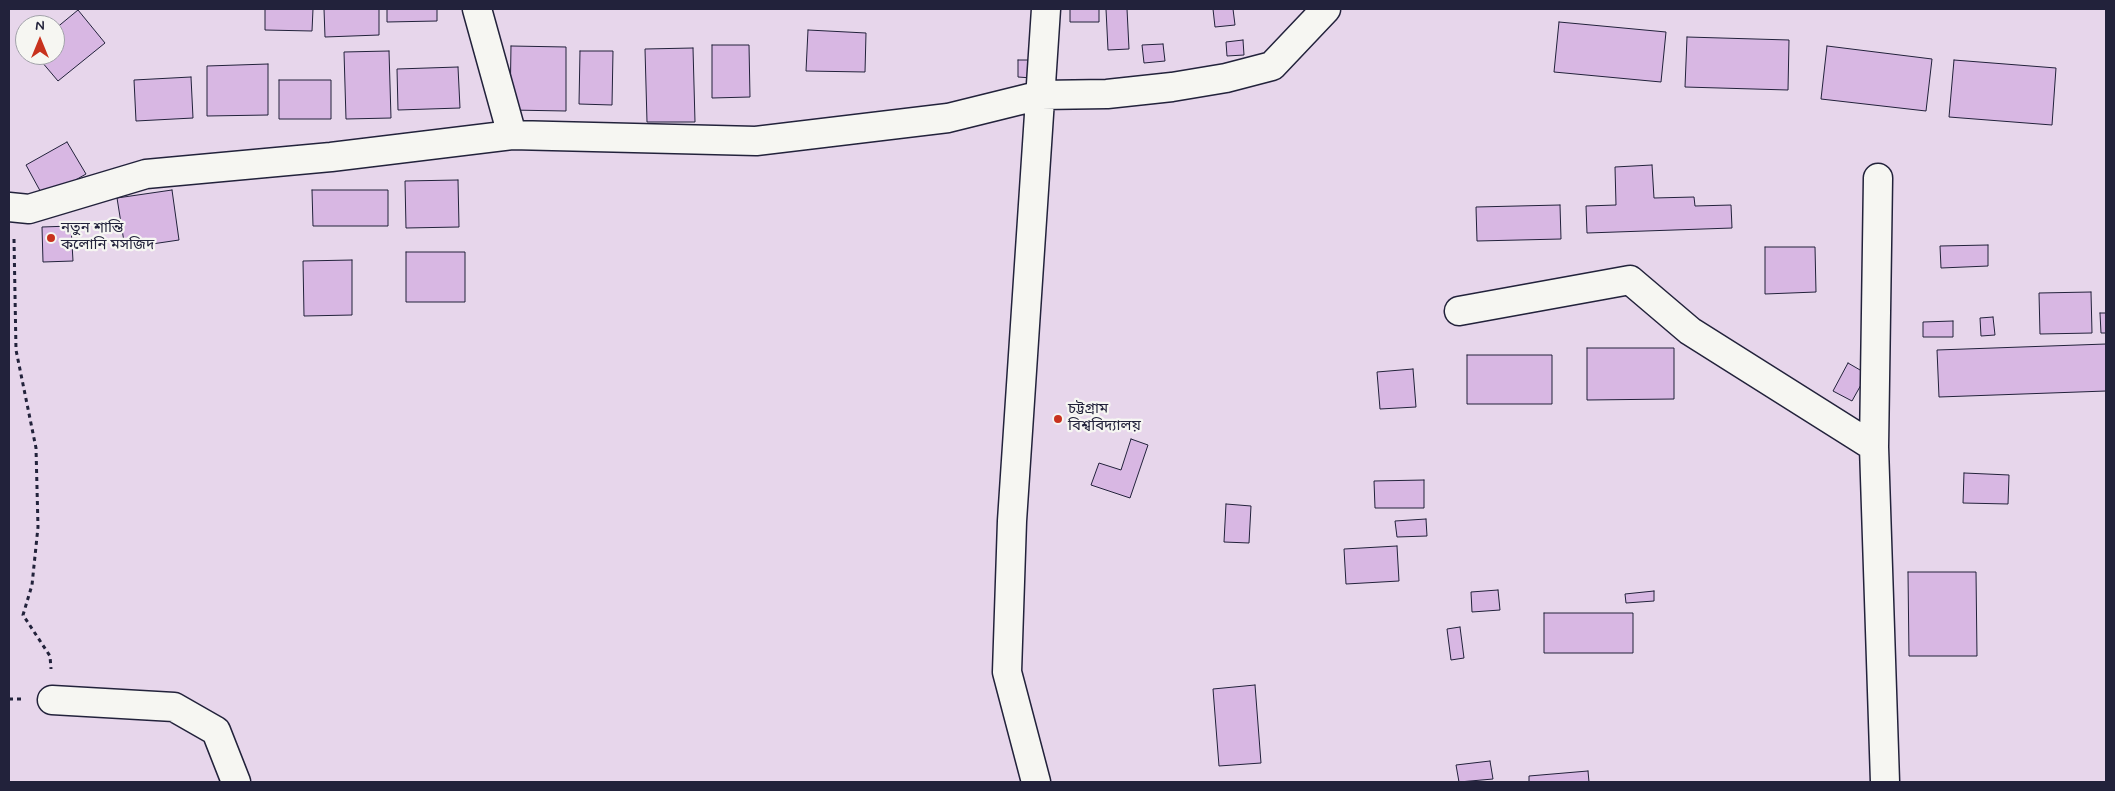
<!DOCTYPE html>
<meta charset="utf-8">
<style>
body{margin:0}
#map{position:relative;width:2115px;height:791px;overflow:hidden;background:#ede3ee;font-family:Mynerve,sans-serif}
canvas{display:block}
.frame{position:absolute;inset:0;border:10px solid #22223b;pointer-events:none}
.north{position:absolute;left:15px;top:15px;width:50px;height:50px;box-sizing:border-box;background:#f6f6f2;border:1px solid #a1a1a9;border-radius:50%;rotate:0deg;font-size:14px;font-weight:700;line-height:20px;text-align:center;color:#22223b}
.north::after{content:'';display:block;margin:auto;width:18px;height:22px;background:#c8321e;clip-path:polygon(50% 0,100% 100%,50% 72%,0 100%)}
</style>
<div id="map">
<canvas width="2115" height="791"></canvas>
<div class="frame"></div>
<div class="north">N</div>
</div>
<script>
const ctx = document.querySelector('canvas').getContext('2d');
ctx.lineJoin = 'round';
function fillPath(path, color) { ctx.fillStyle = color; ctx.fill(path, 'evenodd'); }
const shape = rows => new Path2D(rows.map(r => 'M' + r).join(''));
function trace(path, color, width, dash) { ctx.strokeStyle = color; ctx.lineWidth = width; ctx.lineCap = dash ? 'butt' : 'round'; ctx.setLineDash(dash || []); ctx.stroke(path); }
function drawText(font, color, halo, rows, align = 'center') {
  ctx.font = font + ' Mynerve,"Noto Sans Bengali",sans-serif'; ctx.lineWidth = 4.5; ctx.setLineDash([]); ctx.textBaseline = 'middle'; ctx.strokeStyle = halo; ctx.fillStyle = color; for (const [text, x, y, turn = 0] of rows) {
    ctx.save(); ctx.translate(x, y); ctx.rotate((+turn || 0) * Math.PI / 180); ctx.textAlign = isNaN(turn) ? turn : align; if (halo) ctx.strokeText(text, 0, 0); ctx.fillText(text, 0, 0); ctx.restore();
  }
}
fillPath(shape([
 [9,9,2106,9,2106,782,9,782],
 [25,25,55,25,55,55,25,55]
]), '#e7d6eb');
const building = shape([
 [265,9,313,9,312,31,265,30,265,9],
 [324,9,379,9,379,35,325,37,324,9],
 [387,9,437,9,437,21,387,22,387,9],
 [1070,9,1099,9,1099,22,1070,22,1070,9],
 [1106,9,1127,9,1129,49,1108,50,1106,9],
 [1213,9,1233,9,1235,25,1215,27,1213,9],
 [78,10,105,43,58,81,36,55,55,55,55,29,78,10],
 [1559,22,1666,32,1661,82,1554,72,1559,22],
 [808,30,866,33,865,72,806,71,808,30],
 [1687,37,1789,40,1788,90,1685,87,1687,37],
 [1243,40,1244,55,1227,56,1226,42,1243,40],
 [1163,44,1165,61,1144,63,1142,45,1163,44],
 [712,45,749,45,750,97,712,98,712,45],
 [511,46,566,47,566,111,510,110,511,46],
 [1827,46,1932,59,1926,111,1821,99,1827,46],
 [693,48,695,122,647,122,645,49,693,48],
 [389,51,391,118,346,119,344,52,389,51],
 [580,51,613,51,612,105,579,104,580,51],
 [1018,60,1033,60,1032,78,1018,77,1018,60],
 [1954,60,2056,68,2052,125,1949,117,1954,60],
 [268,64,268,115,207,116,207,66,268,64],
 [458,67,460,108,398,110,397,69,458,67],
 [191,77,193,118,136,121,134,80,191,77],
 [279,80,331,80,331,119,279,119,279,80],
 [67,142,86,174,44,198,26,165,67,142],
 [1652,165,1654,198,1694,197,1695,206,1731,205,1732,228,1587,233,1586,206,1616,205,1615,167,1652,165],
 [458,180,459,227,406,228,405,181,458,180],
 [172,190,179,240,125,248,117,198,172,190],
 [312,190,388,190,388,226,313,226,312,190],
 [1560,205,1561,239,1477,241,1476,207,1560,205],
 [71,226,73,261,43,262,42,227,71,226],
 [1988,245,1988,266,1941,268,1940,246,1988,245],
 [1765,247,1815,247,1816,292,1765,294,1765,247],
 [406,252,465,252,465,302,406,302,406,252],
 [352,260,352,315,304,316,303,261,352,260],
 [2091,292,2092,333,2040,334,2039,293,2091,292],
 [2100,313,2106,313,2106,333,2101,333,2100,313],
 [1993,317,1995,335,1981,336,1980,318,1993,317],
 [1953,321,1953,337,1923,337,1923,322,1953,321],
 [2106,344,2106,391,1939,397,1937,350,2106,344],
 [1587,348,1674,348,1674,399,1587,400,1587,348],
 [1467,355,1552,355,1552,404,1467,404,1467,355],
 [1848,363,1867,374,1852,401,1833,391,1848,363],
 [1413,369,1416,407,1380,409,1377,372,1413,369],
 [1131,439,1148,445,1130,498,1091,485,1099,463,1121,470,1131,439],
 [1964,473,2009,475,2008,504,1963,503,1964,473],
 [1424,480,1424,508,1375,508,1374,481,1424,480],
 [1226,504,1251,506,1249,543,1224,542,1226,504],
 [1426,519,1427,536,1397,537,1395,521,1426,519],
 [1397,546,1399,581,1346,584,1344,549,1397,546],
 [1908,572,1976,572,1977,656,1909,656,1908,572],
 [1498,590,1500,610,1472,612,1471,592,1498,590],
 [1654,591,1654,601,1626,603,1625,594,1654,591],
 [1544,613,1633,613,1633,653,1544,653,1544,613],
 [1460,627,1464,658,1451,660,1447,629,1460,627],
 [1255,685,1261,763,1219,766,1213,689,1255,685],
 [1490,761,1493,779,1459,782,1456,765,1490,761],
 [1588,771,1589,782,1529,782,1529,776,1588,771]
]);
fillPath(building, '#d8b7e3');
trace(building, '#22223b', 1);
const minor = shape([
 [477,9,512,135],
 [1878,178,1874,447,1885,782],
 [9,207,29,209,146,174,331,157,512,135,756,141,948,118,1041,95,1107,94,1172,87,1226,78,1272,66,1326,9],
 [1459,311,1630,280,1690,331,1874,447],
 [52,700,174,707,216,731,236,782],
 [1036,782,1007,672,1012,521,1046,9]
]);
trace(minor, '#22223b', 31);
trace(shape([
 [14,239,16,350,36,448,38,527,32,585,23,615,50,656,51,669],
 [9,699,21,699]
]), '#22223b', 3, [4, 4]);
trace(minor, '#f6f6f2', 28);
for (const [x, y, r, color] of [
 [51,238,5,"#c8321e"],
 [1058,419,5,"#c8321e"]
]) { const dot = new Path2D(); dot.arc(x, y, r, 0, 2 * Math.PI); ctx.fillStyle = color; ctx.fill(dot); trace(dot, '#f6f6f2', 2); }
drawText('15px', '#22223b', '#f6f6f2', [
 ["নতুন শান্তি",61,229],
 ["কলোনি মসজিদ",61,246],
 ["চট্টগ্রাম",1068,410],
 ["বিশ্ববিদ্যালয়",1068,427]
], 'left');
</script>
